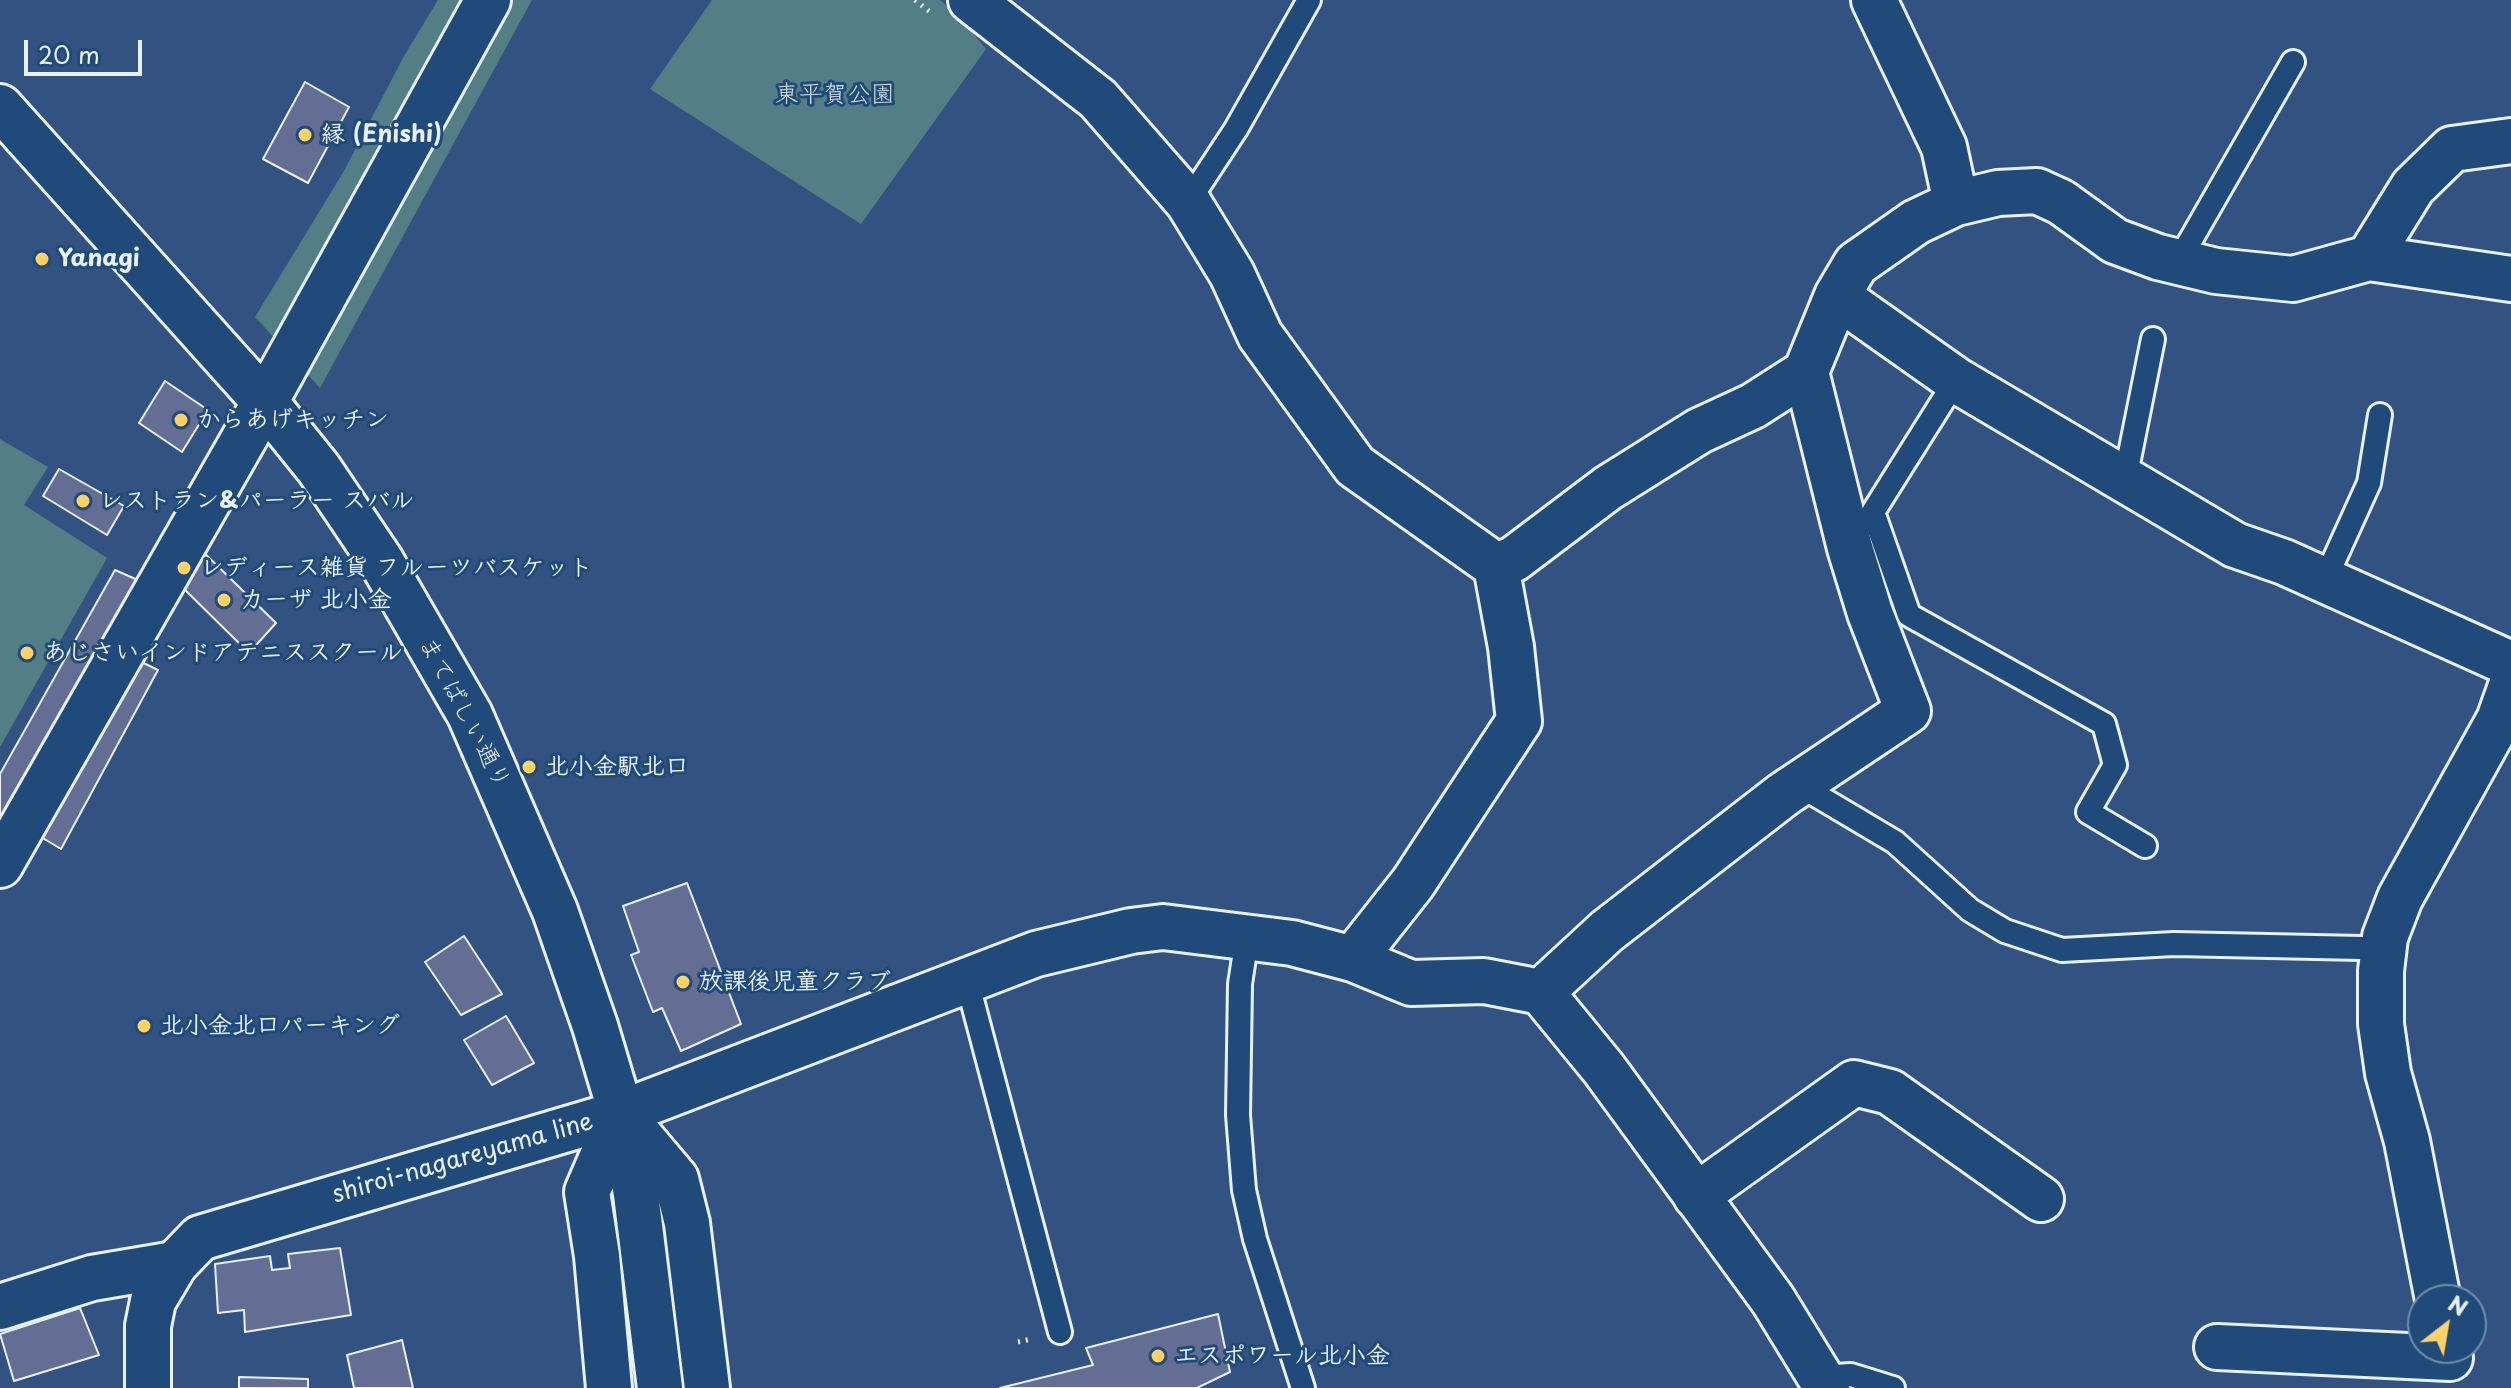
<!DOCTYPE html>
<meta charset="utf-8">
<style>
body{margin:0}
#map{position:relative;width:2511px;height:1388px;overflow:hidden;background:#325381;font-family:"Playpen Sans",sans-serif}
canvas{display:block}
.north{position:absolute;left:2407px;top:1284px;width:80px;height:80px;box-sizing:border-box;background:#1f4a7a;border:2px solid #6f8dac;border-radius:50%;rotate:31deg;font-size:22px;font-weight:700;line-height:32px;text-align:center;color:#e8f1f8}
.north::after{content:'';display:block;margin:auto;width:28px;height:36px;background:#ffd166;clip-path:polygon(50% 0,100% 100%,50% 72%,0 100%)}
.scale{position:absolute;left:24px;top:40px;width:118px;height:36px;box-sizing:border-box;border:4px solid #e8f1f8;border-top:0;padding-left:10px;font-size:24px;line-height:28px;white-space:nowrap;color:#e8f1f8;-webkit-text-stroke:6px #1f4a7a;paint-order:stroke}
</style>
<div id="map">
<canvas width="2511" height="1388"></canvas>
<div class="north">N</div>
<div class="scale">20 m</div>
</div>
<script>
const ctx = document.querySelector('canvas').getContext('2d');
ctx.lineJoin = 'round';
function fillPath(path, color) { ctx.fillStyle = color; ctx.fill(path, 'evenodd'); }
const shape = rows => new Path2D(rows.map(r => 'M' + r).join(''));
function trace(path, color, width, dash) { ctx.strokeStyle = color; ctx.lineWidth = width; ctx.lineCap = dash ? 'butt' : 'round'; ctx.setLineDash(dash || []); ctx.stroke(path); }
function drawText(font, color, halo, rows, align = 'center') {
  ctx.font = font + ' "Playpen Sans","Klee One",sans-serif'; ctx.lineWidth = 6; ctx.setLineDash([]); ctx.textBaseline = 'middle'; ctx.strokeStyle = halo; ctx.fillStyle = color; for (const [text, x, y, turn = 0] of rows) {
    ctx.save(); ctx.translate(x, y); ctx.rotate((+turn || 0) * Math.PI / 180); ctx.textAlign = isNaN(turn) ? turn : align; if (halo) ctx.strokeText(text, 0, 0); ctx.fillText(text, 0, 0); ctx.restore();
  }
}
fillPath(shape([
 [438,0,532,0,320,388,255,317,344,171,404,56],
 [712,0,940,0,958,15,986,49,861,224,650,89],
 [0,439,48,467,24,505,107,558,0,747]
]), '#537e86');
const building = shape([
 [305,82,349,107,308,183,263,159,305,82],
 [165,381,208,410,182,452,139,423,165,381],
 [59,469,124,506,107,535,43,496,59,469],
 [196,545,276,623,249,653,172,577,196,545],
 [115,570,140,581,0,838,0,774,115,570],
 [129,656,158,670,61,849,31,831,129,656],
 [687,883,741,1024,681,1051,662,1008,653,1012,631,955,639,952,623,906,687,883],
 [464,936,502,994,461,1015,425,962,464,936],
 [506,1016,534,1063,492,1085,464,1040,506,1016],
 [340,1248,351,1315,245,1332,244,1310,218,1313,215,1264,270,1256,272,1270,290,1268,288,1254,340,1248],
 [80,1308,99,1355,14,1381,0,1334,80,1308],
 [1218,1314,1230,1372,1197,1388,1000,1388,1093,1365,1086,1348,1218,1314],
 [402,1340,413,1388,354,1388,347,1355,402,1340],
 [239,1377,308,1379,308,1388,239,1388,239,1377]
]);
fillPath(building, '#646e95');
trace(building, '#e8f1f8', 2);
const lane = shape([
 [1188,202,1236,129,1309,0],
 [2178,262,2293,62],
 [1956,380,1873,512,1909,615,2104,724,2115,765,2088,812,2145,846],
 [2125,479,2153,339],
 [2324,582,2369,483,2380,415],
 [1799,785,1895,842,1970,910,2005,931,2062,950,2174,944,2362,948,2383,954],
 [1247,938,1240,984,1238,1115,1244,1190,1255,1239,1303,1388],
 [967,981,1060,1332],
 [1822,1377,1851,1375,1893,1388]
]);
const street = shape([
 [971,0,1098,99,1188,202,1232,274,1260,335,1355,466,1496,566,1511,647,1519,721,1413,883,1353,959],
 [1874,0,1944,147,1956,203],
 [2369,258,2511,279],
 [1837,296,1956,380,2235,545,2284,562,2511,664],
 [1496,566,1514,559,1608,488,1699,431,1753,406,1806,372],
 [0,865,265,402,488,0],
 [1541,992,1604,1069,1773,1300,1827,1388],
 [621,1113,1036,954,1131,931,1163,927,1292,943,1353,959,1411,983,1484,981,1541,992,1607,931,1784,794,1908,711,1870,613,1850,548,1806,372,1837,296,1856,264,1916,222,1956,203,1998,193,2037,191,2061,202,2115,241,2158,257,2216,271,2293,279,2369,258,2413,187,2452,149,2511,141],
 [1696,1196,1854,1083,1890,1092,2041,1199],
 [2438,1300,2407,1141,2388,1073,2381,1024,2381,971,2385,937,2400,898,2499,720,2511,686],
 [0,1307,92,1278,175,1264],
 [2217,1347,2450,1358]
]);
const secondary = shape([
 [0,107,265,402,319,469,381,561,470,715,555,911,595,1026,621,1113,636,1194,660,1388],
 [622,1115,676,1179,687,1223,707,1388],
 [148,1388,148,1326,153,1301,175,1264,200,1238,621,1113],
 [609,1388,597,1256,587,1192,621,1113]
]);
trace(lane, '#e8f1f8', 28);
trace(street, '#e8f1f8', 50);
trace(secondary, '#e8f1f8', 50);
trace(shape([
 [915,0,930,12],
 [1018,1342,1031,1339]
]), '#e8f1f8', 5, [2, 6]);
trace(lane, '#1f4a7a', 22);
trace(street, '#1f4a7a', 44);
trace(secondary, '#1f4a7a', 44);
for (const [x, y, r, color] of [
 [305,135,8,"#ffd166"],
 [42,259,8,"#ffd166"],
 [181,420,8,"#ffd166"],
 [83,501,8,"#ffd166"],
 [184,568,8,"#ffd166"],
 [224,600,8,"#ffd166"],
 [27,653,8,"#ffd166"],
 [529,767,8,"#ffd166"],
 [683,982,8,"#ffd166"],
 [144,1026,8,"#ffd166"],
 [1158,1356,8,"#ffd166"]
]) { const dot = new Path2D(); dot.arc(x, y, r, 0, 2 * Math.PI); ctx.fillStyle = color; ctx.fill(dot); trace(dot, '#1f4a7a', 3); }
drawText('24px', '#d2e0e7', '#1f4a7a', [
 ["東平賀公園",835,95]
]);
drawText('bold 24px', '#e8f1f8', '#1f4a7a', [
 ["縁 (Enishi)",321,135],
 ["Yanagi",58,259],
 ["からあげキッチン",197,420],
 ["レストラン&パーラー スバル",99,501],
 ["レディース雑貨 フルーツバスケット",200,568],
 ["カーザ 北小金",240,600],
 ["あじさいインドアテニススクール",43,653],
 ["北小金駅北口",545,767],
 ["放課後児童クラブ",699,982],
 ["北小金北口パーキング",160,1026],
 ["エスポワール北小金",1174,1356]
], 'left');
drawText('24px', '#e8f1f8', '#1f4a7a', [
 ["まてばしい通り",464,713,62],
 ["shiroi-nagareyama line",463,1159,-16]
]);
</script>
